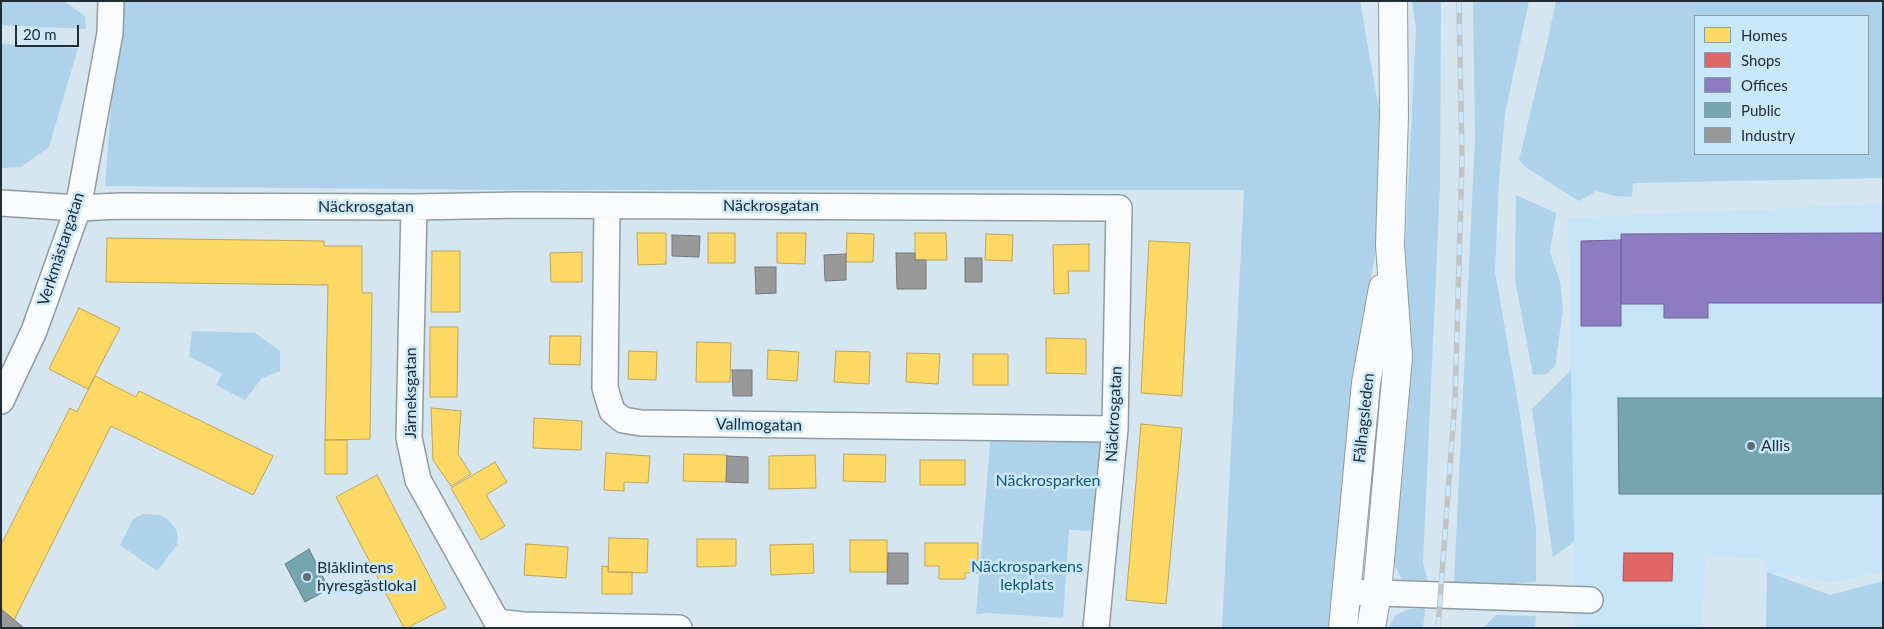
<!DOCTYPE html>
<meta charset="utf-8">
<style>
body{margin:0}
#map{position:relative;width:1884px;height:629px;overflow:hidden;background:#d5e6f1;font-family:Lato,sans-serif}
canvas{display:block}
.frame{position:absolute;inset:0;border:2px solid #222e36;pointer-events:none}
.legend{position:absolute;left:1694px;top:15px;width:175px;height:140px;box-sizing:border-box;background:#cae8fc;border:1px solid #879ead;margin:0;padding:6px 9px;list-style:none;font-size:15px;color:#222e36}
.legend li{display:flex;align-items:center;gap:10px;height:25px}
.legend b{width:25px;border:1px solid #879ead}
.scale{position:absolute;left:15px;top:25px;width:64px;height:22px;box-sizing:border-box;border:2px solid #222e36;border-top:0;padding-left:6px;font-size:15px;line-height:18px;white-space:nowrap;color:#222e36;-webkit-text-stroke:4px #cae8fc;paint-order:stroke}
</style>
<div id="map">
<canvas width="1884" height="629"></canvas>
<div class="frame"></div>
<ul class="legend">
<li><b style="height:14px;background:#ffd966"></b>Homes</li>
<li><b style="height:14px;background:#e06666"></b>Shops</li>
<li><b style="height:14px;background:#8e7cc3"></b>Offices</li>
<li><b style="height:14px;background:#76a5af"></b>Public</li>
<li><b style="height:14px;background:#999"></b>Industry</li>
</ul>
<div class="scale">20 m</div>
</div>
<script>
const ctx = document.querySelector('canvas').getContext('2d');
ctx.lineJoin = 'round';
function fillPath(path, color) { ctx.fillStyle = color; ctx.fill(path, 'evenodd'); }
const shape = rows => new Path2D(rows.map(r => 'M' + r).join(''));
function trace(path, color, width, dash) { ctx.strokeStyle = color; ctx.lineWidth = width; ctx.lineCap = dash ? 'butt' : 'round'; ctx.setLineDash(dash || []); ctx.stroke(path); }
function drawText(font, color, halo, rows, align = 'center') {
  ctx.font = font + ' Lato,sans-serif'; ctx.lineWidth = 5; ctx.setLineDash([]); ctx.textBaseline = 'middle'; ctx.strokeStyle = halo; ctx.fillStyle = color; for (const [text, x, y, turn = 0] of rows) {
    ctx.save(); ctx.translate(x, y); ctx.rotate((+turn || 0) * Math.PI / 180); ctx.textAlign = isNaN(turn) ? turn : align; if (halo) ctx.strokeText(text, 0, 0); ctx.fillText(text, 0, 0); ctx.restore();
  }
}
fillPath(shape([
 [1883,204,1883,572,1832,582,1767,572,1761,559,1705,555,1702,628,1575,628,1568,218]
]), '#c7e3f6');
fillPath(shape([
 [1,1,64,1,85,16,86,29,1,25],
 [119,1,1360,1,1380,116,1377,243,1353,382,1329,628,1222,628,1244,190,500,190,105,186],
 [1412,1,1441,1,1440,186,1423,563,1428,581,1402,580,1390,556,1416,29],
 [1473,1,1529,1,1505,114,1499,180,1495,272,1519,409,1536,528,1536,582,1498,585,1454,583,1475,138],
 [1556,1,1883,1,1883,178,1633,183,1632,197,1615,196,1596,191,1579,201,1525,167,1519,160,1547,43],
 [1695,16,1868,16,1868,154,1695,154],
 [1,44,78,48,49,147,21,167,1,168],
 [1516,195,1556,213,1550,252,1560,281,1563,311,1555,366,1547,374,1533,375,1515,280],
 [192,331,255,333,280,351,280,371,262,378,245,400,216,385,222,374,189,356],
 [1571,370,1574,542,1553,557,1532,409],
 [991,433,1103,434,1093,531,1069,530,1063,618,987,613,976,614],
 [143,514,160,515,167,519,176,529,178,538,177,545,157,571,120,545,133,519],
 [1767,572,1830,595,1883,581,1883,628,1766,628],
 [1409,609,1425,609,1423,628,1388,628,1396,615],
 [1496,615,1536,616,1535,628,1483,628]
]), '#add2e9');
const homes = shape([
 [637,233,666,233,666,264,638,265,637,233],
 [708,233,735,233,735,263,708,263,708,233],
 [777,233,806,233,805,264,777,263,777,233],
 [847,233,874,234,873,262,846,262,847,233],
 [915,233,946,233,947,260,915,260,915,233],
 [986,234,1013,235,1012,261,985,260,986,234],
 [107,238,324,241,324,246,362,246,362,293,372,293,370,439,325,440,328,285,106,282,107,238],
 [1149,241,1190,243,1182,396,1141,393,1149,241],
 [1089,244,1089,271,1068,271,1069,293,1054,294,1053,245,1089,244],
 [432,251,460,251,460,312,431,312,432,251],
 [582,252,582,282,551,282,550,253,582,252],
 [79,308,120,328,88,389,49,369,79,308],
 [430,327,458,327,457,397,430,397,430,327],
 [550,336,581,336,580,365,549,364,550,336],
 [1046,338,1086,339,1086,374,1046,373,1046,338],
 [697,342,731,343,730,382,696,382,697,342],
 [768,350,799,352,797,381,767,379,768,350],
 [629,351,657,352,656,380,628,379,629,351],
 [836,351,870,352,869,384,834,382,836,351],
 [907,353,940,354,938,384,906,382,907,353],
 [973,354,1008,354,1008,385,973,385,973,354],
 [95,376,136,397,139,391,273,456,253,495,111,426,13,622,1,616,1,545,70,408,77,412,95,376],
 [431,408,461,411,458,454,471,474,451,486,433,460,431,408],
 [534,418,582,421,581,450,533,448,534,418],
 [1141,424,1182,428,1166,604,1126,600,1141,424],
 [325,440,347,440,347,474,325,474,325,440],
 [606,453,650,456,648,483,624,482,624,491,604,490,606,453],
 [684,454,727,455,726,482,683,481,684,454],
 [844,454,886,455,885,482,843,481,844,454],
 [815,455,816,488,769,489,769,456,815,455],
 [920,460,965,460,965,485,920,485,920,460],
 [495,462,507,482,486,495,505,526,481,540,451,488,495,462],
 [377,475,446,608,407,628,404,628,336,497,377,475],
 [609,538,648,539,647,573,608,572,609,538],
 [697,539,736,539,736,566,697,567,697,539],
 [850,540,887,540,887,572,850,572,850,540],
 [925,543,978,543,978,573,965,573,965,579,939,579,939,566,925,566,925,543],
 [526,544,568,547,566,578,524,575,526,544],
 [813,544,814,573,771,575,770,545,813,544],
 [602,566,609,567,608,572,632,572,632,594,602,594,602,566]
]);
fillPath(homes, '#ffd966');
trace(homes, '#bda658', 1);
const shops = shape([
 [1624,553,1673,553,1672,581,1623,581,1624,553]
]);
fillPath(shops, '#e06666');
trace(shops, '#a75558', 1);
const offices = shape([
 [1883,233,1883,303,1708,303,1708,318,1664,318,1664,304,1621,304,1621,234,1883,233],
 [1621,240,1621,326,1581,326,1581,241,1621,240]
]);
fillPath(offices, '#8e7cc3');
trace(offices, '#6e6599', 1);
const public = shape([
 [1618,398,1883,398,1883,494,1619,494,1618,398],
 [309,549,329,589,305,602,285,564,309,549]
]);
fillPath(public, '#76a5af');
trace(public, '#5d818b', 1);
const industry = shape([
 [672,235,700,236,699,257,672,256,672,235],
 [896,253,915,253,915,260,926,260,926,289,897,289,896,253],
 [846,254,846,280,825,281,824,255,846,254],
 [965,258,982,258,982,282,965,282,965,258],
 [755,267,776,267,776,293,756,294,755,267],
 [732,370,752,370,752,396,733,396,732,370],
 [727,456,748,457,748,483,726,482,727,456],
 [888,553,908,553,908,584,887,584,888,553],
 [1,609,24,628,1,628,1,609]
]);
fillPath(industry, '#999');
trace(industry, '#75797b', 1);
const minor = shape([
 [1,203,78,208,120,206,414,207,519,205,1119,208,1115,429,1096,628],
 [607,206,605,388,612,411,623,420,641,423,1115,429],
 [414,207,409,438,411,447,418,480,497,622,523,625,679,628],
 [1,401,34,331,78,208,110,33,111,1],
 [1347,592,1590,600]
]);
const tertiary = shape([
 [1343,628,1366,383,1383,288],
 [1371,628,1377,593,1398,357,1390,245,1394,116,1393,1]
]);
trace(minor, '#8f9ca4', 28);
trace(tertiary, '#8f9ca4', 30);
trace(minor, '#f9fbfd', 25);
trace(tertiary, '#f9fbfd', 28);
const rail = shape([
 [1438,628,1455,399,1462,160,1459,1]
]);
trace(rail, '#c1c5c7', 5.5);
trace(rail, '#cae8fc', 4, [11]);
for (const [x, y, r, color] of [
 [1751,446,5,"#616e77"],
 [307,577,5,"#616e77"]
]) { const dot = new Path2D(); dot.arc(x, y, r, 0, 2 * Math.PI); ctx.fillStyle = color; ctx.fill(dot); trace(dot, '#cae8fc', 2); }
drawText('16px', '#222e36', '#cae8fc', [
 ["Näckrosgatan",771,206],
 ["Näckrosgatan",366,207],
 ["Verkmästargatan",61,249,-72],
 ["Järneksgatan",411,393,-90],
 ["Näckrosgatan",1114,414,-87],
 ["Fålhagsleden",1364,418,-84],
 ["Vallmogatan",759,425,1]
]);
drawText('16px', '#222e36', '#cae8fc', [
 ["Allis",1761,446],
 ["Blåklintens",317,568],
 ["hyresgästlokal",317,586]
], 'left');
drawText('16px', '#125679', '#cae8fc', [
 ["Näckrosparken",1048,481],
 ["Näckrosparkens",1027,567],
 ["lekplats",1027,585]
]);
</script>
